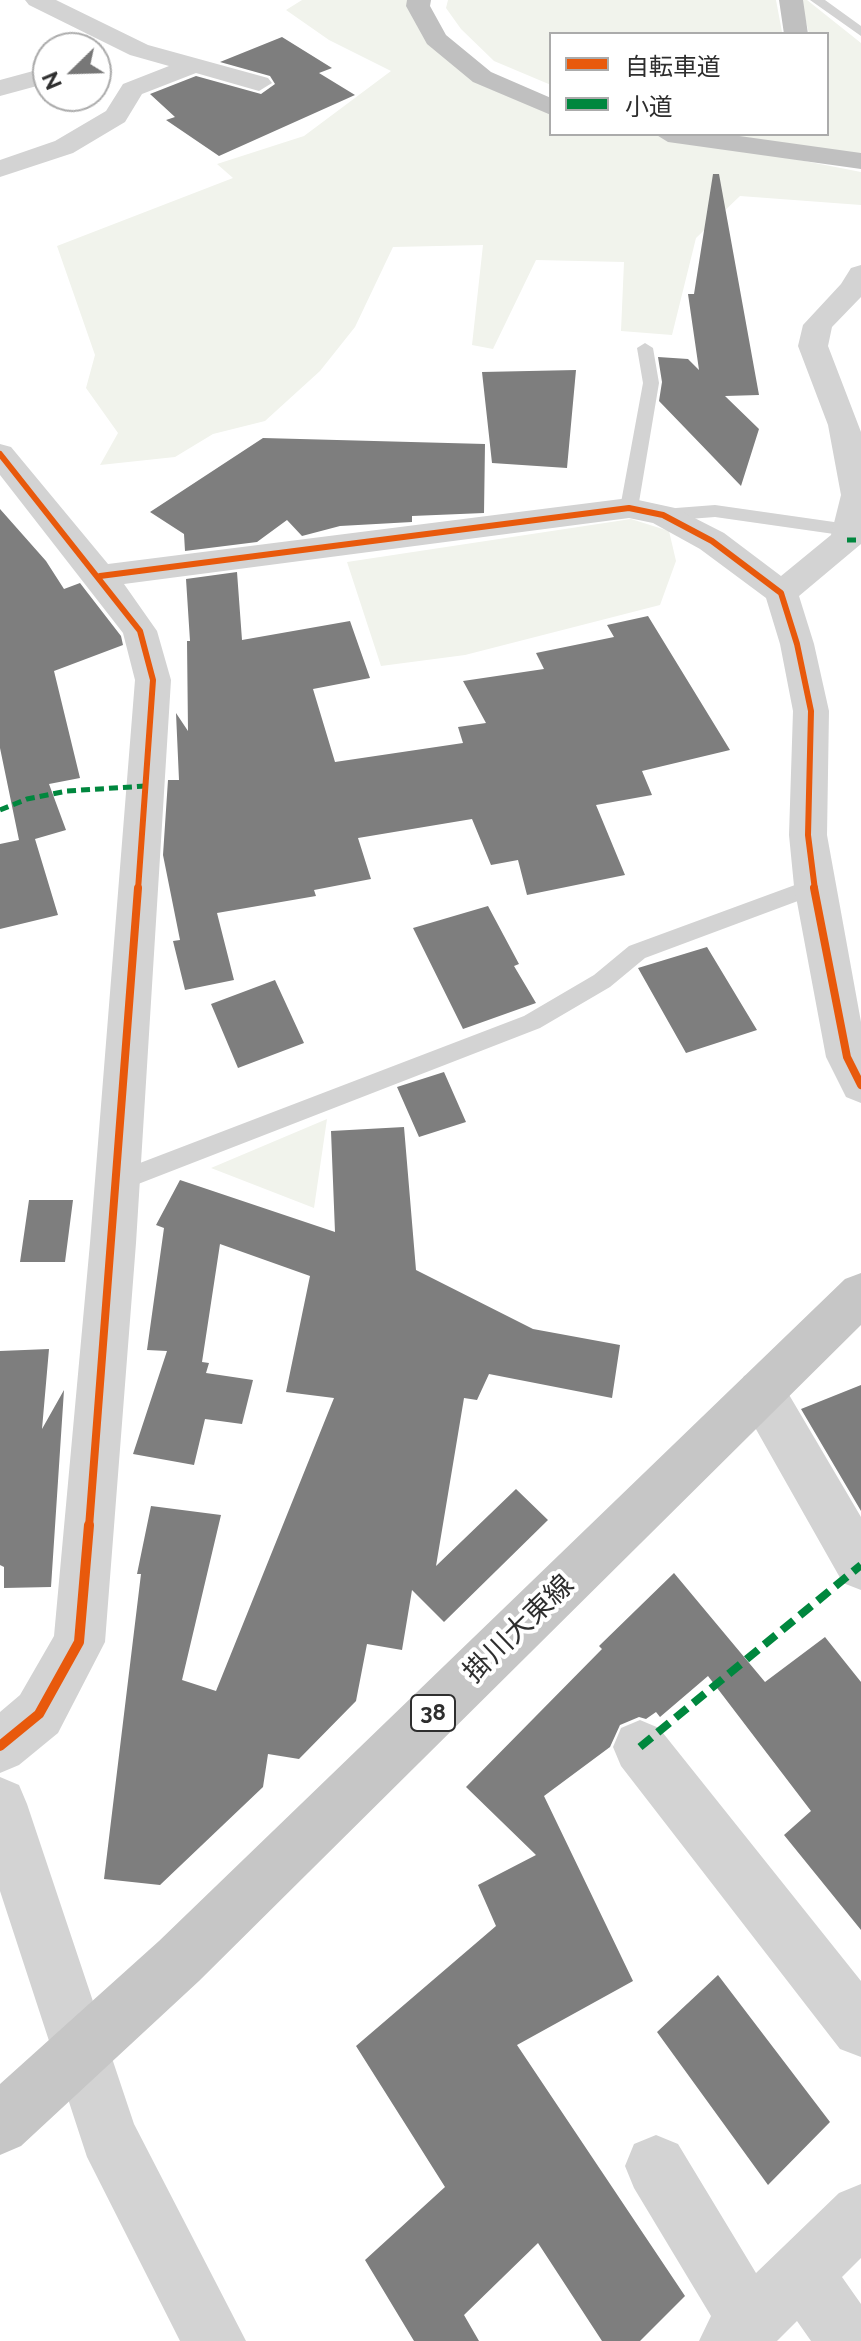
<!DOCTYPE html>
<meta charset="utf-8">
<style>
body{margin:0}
#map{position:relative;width:861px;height:2341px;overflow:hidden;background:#fff;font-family:Raleway,"Noto Sans JP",sans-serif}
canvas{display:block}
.legend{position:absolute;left:549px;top:32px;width:280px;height:104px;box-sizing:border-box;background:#fff;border:2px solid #ababab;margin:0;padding:10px 14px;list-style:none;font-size:24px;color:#2e2e2e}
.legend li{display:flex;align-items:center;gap:16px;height:40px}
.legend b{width:40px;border:2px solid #ababab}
.north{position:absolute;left:32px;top:32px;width:80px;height:80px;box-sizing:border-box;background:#fff;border:2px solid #ababab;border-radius:50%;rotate:247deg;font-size:22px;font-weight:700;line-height:32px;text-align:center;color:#2e2e2e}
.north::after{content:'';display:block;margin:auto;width:28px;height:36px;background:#777;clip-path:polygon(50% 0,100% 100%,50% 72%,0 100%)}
</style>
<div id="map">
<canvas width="861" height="2341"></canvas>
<ul class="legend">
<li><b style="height:10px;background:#e8590c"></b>自転車道</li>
<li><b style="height:10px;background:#00873e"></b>小道</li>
</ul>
<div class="north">N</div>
</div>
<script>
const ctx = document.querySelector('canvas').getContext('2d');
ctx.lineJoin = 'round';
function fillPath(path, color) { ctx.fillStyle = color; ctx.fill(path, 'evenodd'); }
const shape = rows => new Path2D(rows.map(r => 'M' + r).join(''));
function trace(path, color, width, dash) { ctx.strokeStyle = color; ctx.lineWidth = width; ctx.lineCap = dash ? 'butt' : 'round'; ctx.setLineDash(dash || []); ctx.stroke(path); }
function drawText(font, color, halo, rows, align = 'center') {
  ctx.font = font + ' Raleway,"Noto Sans JP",sans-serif'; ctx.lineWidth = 8; ctx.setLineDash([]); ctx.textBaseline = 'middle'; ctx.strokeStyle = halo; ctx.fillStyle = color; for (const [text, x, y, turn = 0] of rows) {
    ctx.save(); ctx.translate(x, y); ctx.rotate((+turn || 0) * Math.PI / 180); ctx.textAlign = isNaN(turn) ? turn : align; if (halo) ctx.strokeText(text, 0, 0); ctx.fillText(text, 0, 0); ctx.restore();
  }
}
fillPath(shape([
 [302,0,418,0,455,63,551,110,551,134,666,134,861,172,861,205,740,196,696,238,672,335,621,331,624,262,536,260,493,349,472,345,483,245,393,247,355,327,320,371,265,421,213,434,175,457,100,465,118,433,86,388,95,355,57,246,233,178,217,164,304,136,391,71,329,40,286,10],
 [448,0,776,0,782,32,551,34,551,85,494,61,461,29,446,8],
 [801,0,807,0,861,43,861,155,707,134,827,134,827,34,809,34],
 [631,519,669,531,676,561,660,605,465,655,381,666,347,562],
 [327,1119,314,1208,211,1168]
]), '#f1f3ec');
fillPath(shape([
 [282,37,332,68,319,73,355,95,219,156,166,120,175,117,150,94,196,76,261,94,275,84,270,76,220,62],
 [713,174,719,174,759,395,725,396,759,429,741,486,659,401,662,382,658,357,688,359,699,370,688,294,694,294],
 [576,370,567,468,492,463,482,372],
 [263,438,485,444,484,513,412,516,412,522,340,526,302,536,287,520,257,542,185,551,184,534,150,512],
 [0,509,46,561,64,589,80,583,121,636,123,645,54,671,80,778,49,784,66,830,35,839,58,915,0,929,0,844,19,840,0,748],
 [237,572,242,640,350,621,370,678,313,689,335,762,463,743,458,727,486,723,463,681,544,669,536,653,614,637,607,625,648,616,730,750,642,771,652,795,596,805,625,875,527,895,518,860,491,865,472,819,358,838,371,879,314,890,316,896,217,913,234,980,185,990,173,941,180,940,163,855,168,780,179,780,176,713,188,731,187,641,190,641,186,579],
 [488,906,519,964,514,966,536,1003,463,1029,413,928],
 [707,947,757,1030,686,1053,638,968],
 [275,980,304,1043,238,1068,211,1004],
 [444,1072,466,1122,419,1137,397,1087],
 [404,1127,416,1270,533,1329,620,1345,612,1398,489,1374,477,1400,464,1398,436,1566,516,1489,548,1520,444,1622,412,1590,402,1650,367,1644,356,1701,299,1759,268,1754,263,1787,160,1885,104,1879,141,1574,137,1574,151,1506,221,1515,182,1680,216,1691,334,1398,286,1392,310,1276,220,1244,202,1362,209,1363,206,1373,253,1380,242,1424,205,1419,194,1465,133,1454,167,1351,147,1350,164,1228,156,1225,180,1180,335,1232,331,1131],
 [29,1200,73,1200,65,1262,20,1262],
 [49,1349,42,1429,64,1390,51,1587,4,1588,4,1567,0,1565,0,1351],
 [861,1385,861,1511,801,1409],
 [674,1573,765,1682,825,1637,861,1682,861,1930,784,1835,811,1811,708,1676,660,1717,656,1712,646,1719,639,1717,620,1725,610,1747,544,1796,633,1981,517,2045,685,2296,640,2341,602,2341,538,2243,464,2315,479,2341,414,2341,365,2260,445,2187,356,2046,496,1926,478,1885,536,1855,466,1787,602,1649,599,1646],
 [718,1975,830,2122,768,2185,657,2032]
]), '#7e7e7e');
fillPath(shape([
 [810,0,825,0,861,26,861,36,810,0],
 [645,343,653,348,659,383,638,508,629,514,620,508,643,383,637,348,645,343],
 [715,505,848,524,857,530,848,536,715,517,663,521,654,515,663,509,715,505],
 [814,878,825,886,822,892,645,958,610,987,540,1028,115,1193,106,1190,103,1183,106,1176,524,1016,594,975,629,946,814,878]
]), '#d3d3d3');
fillPath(shape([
 [25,0,56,0,148,45,268,78,272,83,259,91,196,73,142,94,125,122,73,153,0,177,0,160,55,141,106,111,123,84,169,66,130,55,29,5,25,0],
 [48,67,48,83,0,96,0,80,48,67],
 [861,265,861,297,832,327,828,346,861,432,861,544,799,596,814,644,829,711,827,835,861,1022,861,1103,846,1097,826,1057,794,886,789,835,793,711,780,644,766,598,700,549,653,523,629,518,124,584,157,631,171,680,136,1243,105,1642,58,1733,19,1765,0,1773,0,1712,20,1695,54,1636,90,1243,135,680,123,633,0,475,0,444,11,447,108,564,629,498,675,508,724,533,781,576,831,535,841,495,828,425,798,346,803,325,841,284,851,268,861,265],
 [761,1370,778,1376,861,1517,861,1590,843,1583,744,1408,737,1392,744,1376,761,1370],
 [640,1720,659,1728,861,1981,861,2057,840,2049,621,1766,613,1747,621,1728,640,1720],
 [656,2135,678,2144,756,2273,839,2193,861,2184,861,2258,842,2277,861,2304,861,2341,811,2341,797,2321,777,2341,699,2341,711,2316,634,2188,625,2166,634,2144,656,2135]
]), '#d3d3d3');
fillPath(shape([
 [0,1777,19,1785,27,1804,134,2124,246,2341,180,2341,87,2157,0,1891,0,1777]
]), '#d3d3d3');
fillPath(shape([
 [861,1273,861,1325,199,1981,21,2146,0,2155,0,2084,159,1941,845,1279,861,1273]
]), '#c6c6c6');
fillPath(shape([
 [407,0,431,0,430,6,446,35,491,72,551,98,551,115,473,82,427,44,406,6,407,0],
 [779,0,803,0,808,34,784,34,779,0],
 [655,134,725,134,861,153,861,169,668,142,655,134]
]), '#c0c0c0');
trace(shape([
 [847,540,861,540],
 [0,810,27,799,67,791,146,786]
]), '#00873e', 5, [9, 5]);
trace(shape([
 [640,1747,861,1565]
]), '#00873e', 8, [15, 8]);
trace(shape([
 [0,454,140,631,153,680,138,890],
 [100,576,629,508,663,515,712,541,781,593,797,644,811,711,808,835,815,890]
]), '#e8590c', 6);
trace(shape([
 [814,888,847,1057,861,1085],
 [89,1527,138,888]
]), '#e8590c', 8);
trace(shape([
 [0,1746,39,1714,79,1642,89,1525]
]), '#e8590c', 10);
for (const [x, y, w] of [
 [433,1713,44]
]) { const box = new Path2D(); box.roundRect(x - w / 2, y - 18, w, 36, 6); ctx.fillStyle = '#fff'; ctx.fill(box); trace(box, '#2e2e2e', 2); }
drawText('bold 22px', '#2e2e2e', null, [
 ["38",433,1713]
]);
drawText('28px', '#2e2e2e', '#fff', [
 ["掛川大東線",519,1629,-44]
]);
</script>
